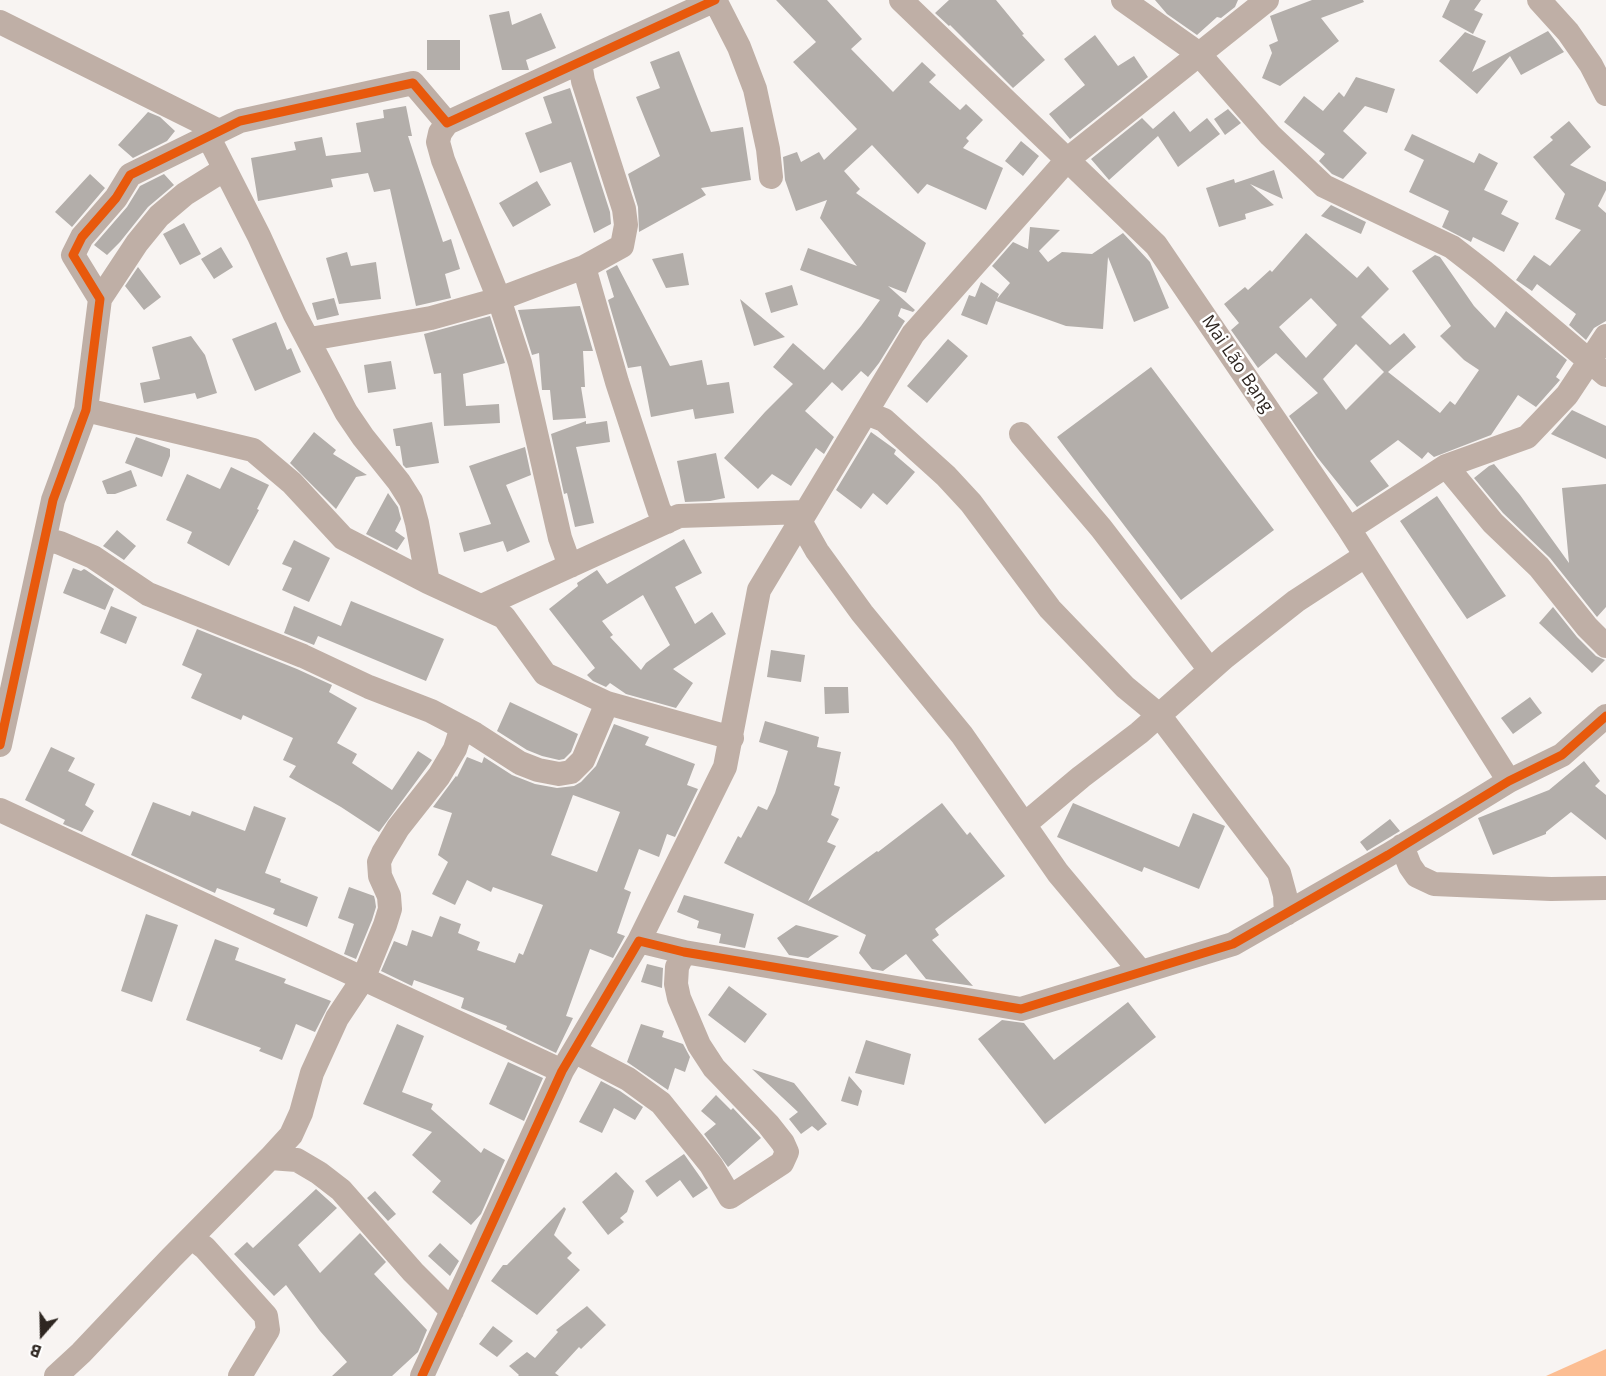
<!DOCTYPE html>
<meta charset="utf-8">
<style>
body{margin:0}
#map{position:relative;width:1606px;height:1376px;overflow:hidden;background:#f8f4f2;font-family:"Open Sans",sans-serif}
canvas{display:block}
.north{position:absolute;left:12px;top:1304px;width:60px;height:60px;-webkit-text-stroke:4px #fff;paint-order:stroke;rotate:200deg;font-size:16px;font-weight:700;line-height:24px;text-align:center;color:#2e2621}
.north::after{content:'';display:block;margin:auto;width:21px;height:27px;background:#2e2621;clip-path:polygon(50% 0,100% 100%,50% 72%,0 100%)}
</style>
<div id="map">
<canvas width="1606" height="1376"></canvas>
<div class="north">B</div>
</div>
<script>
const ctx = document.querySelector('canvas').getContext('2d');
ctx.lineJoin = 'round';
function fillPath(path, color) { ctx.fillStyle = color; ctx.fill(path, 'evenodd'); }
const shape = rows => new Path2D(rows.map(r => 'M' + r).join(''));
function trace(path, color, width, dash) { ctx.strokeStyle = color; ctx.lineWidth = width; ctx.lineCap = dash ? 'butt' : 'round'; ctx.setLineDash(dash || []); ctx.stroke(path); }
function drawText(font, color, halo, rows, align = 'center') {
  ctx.font = font + ' "Open Sans",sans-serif'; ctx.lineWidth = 5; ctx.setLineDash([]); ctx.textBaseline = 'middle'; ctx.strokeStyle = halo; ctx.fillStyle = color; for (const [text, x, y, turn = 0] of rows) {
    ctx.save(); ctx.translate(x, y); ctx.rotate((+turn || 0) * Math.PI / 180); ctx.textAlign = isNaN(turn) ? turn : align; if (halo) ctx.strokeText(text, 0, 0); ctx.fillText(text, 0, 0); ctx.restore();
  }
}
fillPath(shape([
 [1606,1349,1606,1376,1546,1376]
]), '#fcbe93');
fillPath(shape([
 [776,0,827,0,862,39,851,49,893,92,922,62,936,75,929,82,960,110,966,104,983,120,966,138,969,141,963,148,1003,168,986,210,927,184,918,194,872,145,844,171,860,189,856,193,926,243,906,293,888,286,915,310,913,312,901,308,898,316,905,321,879,363,868,377,861,371,842,391,832,382,805,411,834,437,824,454,816,448,791,486,772,474,758,489,724,458,765,412,793,384,773,367,793,343,824,370,861,326,880,300,800,270,808,248,857,266,820,218,827,200,796,211,785,180,783,157,797,152,801,162,819,152,824,160,857,129,793,62,816,42],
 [949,0,996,0,1024,34,1022,35,1045,60,1013,88,950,25,949,26,935,13],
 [1155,0,1238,0,1235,7,1221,18,1217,17,1197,35,1167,14],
 [1312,0,1363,0,1364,2,1321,18,1339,41,1280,86,1262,78,1272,53,1269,45,1278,41,1270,16],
 [1450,0,1481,0,1474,10,1483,14,1473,34,1442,17],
 [509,11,512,25,541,13,556,48,526,60,529,70,502,70,489,15],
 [1548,31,1564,52,1521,75,1510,56,1477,94,1439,61,1465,32,1486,41,1472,72],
 [1095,35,1118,66,1134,56,1148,77,1070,139,1049,114,1085,85,1064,59],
 [427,40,460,40,460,70,427,70],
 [679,51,711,132,743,127,751,180,701,188,706,195,639,232,638,207,628,174,660,156,636,97,660,88,650,62],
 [1356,77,1395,89,1387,113,1365,106,1343,131,1367,153,1343,179,1332,174,1319,161,1325,154,1284,122,1304,96,1323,111,1339,92,1344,97],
 [570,88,610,212,611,224,594,233,571,162,540,173,525,133,552,123,543,97],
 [406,106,412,136,408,136,443,242,451,239,460,269,445,274,451,298,416,306,390,189,374,192,368,173,331,179,333,187,258,201,251,158,296,150,294,142,322,137,326,156,361,152,356,123,384,118,383,110],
 [1228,109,1241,123,1225,135,1214,119],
 [1174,111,1190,132,1207,118,1220,134,1178,167,1158,136,1109,180,1091,159,1142,118,1153,129],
 [148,112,160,117,175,131,167,141,133,158,118,145],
 [1569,121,1591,147,1570,165,1606,182,1606,190,1598,206,1606,213,1606,321,1594,328,1586,340,1569,325,1576,314,1537,284,1532,291,1516,280,1534,255,1550,266,1581,230,1555,219,1565,194,1533,157,1553,140,1550,137],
 [1412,134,1474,163,1479,153,1498,163,1484,190,1508,201,1501,214,1519,223,1504,252,1473,237,1471,242,1442,227,1449,211,1409,192,1424,160,1404,150],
 [1021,141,1039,156,1023,176,1005,161],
 [1274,170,1283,199,1250,184,1274,205,1245,214,1246,219,1219,227,1206,188,1234,179,1235,183],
 [90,174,105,188,72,227,55,212],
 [164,174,174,185,148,207,120,242,107,255,94,245,127,207,140,186],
 [537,181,551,205,513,227,499,203],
 [1331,205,1366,222,1361,234,1321,216],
 [184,223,201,254,180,265,163,234],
 [1030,227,1060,230,1039,251,1048,262,1062,252,1092,254,1123,233,1150,262,1169,308,1134,322,1108,257,1103,329,1066,326,996,301,987,325,961,315,969,295,975,297,981,282,999,294,997,299,1010,283,992,266,1013,242,1028,249],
 [1306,233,1357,278,1368,266,1389,289,1361,317,1390,345,1404,333,1416,347,1388,372,1440,413,1450,401,1455,405,1479,370,1464,360,1440,336,1451,326,1412,271,1435,255,1440,257,1474,306,1495,328,1506,311,1567,360,1556,377,1560,380,1536,407,1518,395,1491,435,1434,457,1428,452,1422,459,1398,440,1370,461,1389,486,1357,507,1317,457,1289,416,1318,393,1276,353,1258,368,1231,330,1239,323,1224,304,1245,287,1248,290,1270,270,1272,272],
 [1311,298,1337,325,1306,358,1279,327],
 [1356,344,1384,372,1346,410,1323,379],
 [221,247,233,267,214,279,201,259],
 [347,252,351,266,376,262,381,299,339,304,326,258],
 [683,253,689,285,666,288,652,259],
 [617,265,670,366,702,360,707,385,729,382,734,413,695,419,693,409,651,417,641,366,628,368,608,300,614,297,606,271],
 [138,267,161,297,144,310,125,286],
 [792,285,798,305,771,313,765,293],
 [334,298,339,315,317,320,312,303],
 [740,299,785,337,754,346],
 [580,306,593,351,583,351,585,387,581,387,586,418,553,420,550,390,542,390,539,353,532,355,518,310],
 [490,316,505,363,463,374,466,406,499,404,500,423,444,426,441,373,434,374,424,334],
 [276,322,287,350,291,348,301,372,255,391,232,339],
 [191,336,205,355,217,393,197,399,195,393,144,403,140,383,160,379,152,347],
 [948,339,968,356,927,403,907,386],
 [391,361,396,389,368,393,364,365],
 [1151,367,1274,530,1181,600,1057,437],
 [1572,410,1606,426,1606,459,1551,434],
 [586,421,586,424,607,421,610,442,576,447,594,523,575,527,567,493,564,494,551,434],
 [432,422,439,463,406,468,403,465,400,446,396,446,393,429],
 [314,432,336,450,333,454,367,475,356,477,336,509,290,463],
 [871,432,896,450,894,454,915,472,887,505,873,493,861,509,836,490],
 [136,437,170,449,170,456,162,477,125,463],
 [525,447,531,475,506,485,530,542,507,552,503,541,464,552,459,533,491,524,469,466],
 [716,453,725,498,710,501,685,502,677,461],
 [1494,464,1520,495,1569,563,1562,488,1606,484,1606,607,1597,617,1550,558,1503,513,1474,478,1489,466],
 [231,467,269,485,257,509,259,510,229,566,187,543,192,532,166,520,187,474,220,489],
 [131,470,137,486,115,494,107,494,102,481],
 [388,493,398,507,401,519,395,531,405,538,397,550,366,534],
 [1437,496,1506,596,1467,619,1400,521],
 [117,530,136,546,124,560,103,546],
 [684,539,702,573,675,587,695,624,712,612,726,634,673,669,693,683,676,708,626,694,610,683,606,687,593,681,587,675,595,668,549,609,578,586,577,583,597,570,607,584],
 [643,595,670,645,646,663,641,670,610,637,613,635,602,621],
 [294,540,330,558,309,602,282,590,292,568,282,564],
 [73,568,81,571,84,569,86,570,114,589,105,610,63,593],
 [351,601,444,639,426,681,318,636,314,645,284,633,294,606,341,626],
 [111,606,137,617,126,644,100,633],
 [1553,607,1577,637,1596,656,1605,660,1592,673,1539,623],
 [197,629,297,669,332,685,329,692,357,708,337,743,357,754,352,763,392,790,418,751,432,760,379,832,341,807,289,777,296,766,283,760,293,738,243,715,241,720,191,698,202,674,182,665],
 [771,650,805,655,801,682,767,677],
 [824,687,848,687,849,713,825,714],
 [1530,697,1542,713,1513,734,1501,718],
 [510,702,578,734,571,752,564,759,559,760,542,756,527,750,497,731],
 [765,721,819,737,817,747,841,752,834,785,840,787,831,815,839,819,827,842,836,846,808,901,877,851,878,852,942,803,967,835,970,832,985,851,1005,876,935,929,939,935,932,940,973,986,926,979,906,954,883,971,872,969,859,953,866,935,724,863,738,836,741,838,758,806,767,810,775,793,788,751,759,742],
 [614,724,649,737,645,745,695,764,687,785,698,789,675,837,667,834,659,857,639,849,624,889,631,892,617,933,625,936,613,958,590,949,566,1016,573,1018,556,1053,506,1029,507,1026,461,1008,464,998,414,980,412,986,381,971,394,941,407,946,412,930,432,937,440,916,461,924,458,933,480,942,477,950,515,963,519,953,523,955,543,905,493,887,491,892,467,880,455,905,432,894,448,862,438,855,452,813,433,807,456,776,457,777,467,757,482,763,484,757,512,775,535,784,557,788,574,786,581,782,596,766],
 [573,795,620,812,597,872,551,855],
 [51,747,75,758,68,771,95,784,85,805,94,811,82,832,63,824,65,820,25,800],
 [1584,761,1600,781,1595,786,1606,795,1606,840,1571,812,1546,832,1546,834,1493,855,1478,818,1549,790],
 [153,802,190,816,192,811,245,831,254,806,286,818,265,873,281,879,280,882,318,897,307,927,273,914,275,909,217,888,215,893,131,855],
 [1073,803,1179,847,1193,813,1225,826,1199,889,1144,867,1142,872,1057,837],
 [1390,819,1400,831,1367,851,1360,842],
 [349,887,374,896,375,900,376,907,372,920,356,959,344,954,354,924,338,918],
 [684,895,754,914,745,948,719,943,721,934,697,928,699,921,677,912],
 [146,914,178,925,152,1002,121,991],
 [796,925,839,936,808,958,789,955,777,938],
 [215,939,239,948,235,960,286,979,284,983,331,1001,315,1032,296,1024,282,1060,259,1051,261,1048,186,1020],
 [647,964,663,968,662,988,641,982],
 [729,986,767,1014,745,1043,708,1015],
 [1128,1002,1156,1037,1045,1124,978,1039,1002,1020,1024,1023,1054,1060],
 [397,1024,424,1036,402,1092,433,1104,431,1109,481,1153,484,1148,505,1160,481,1214,471,1225,432,1192,441,1181,412,1155,432,1132,363,1104],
 [641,1024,664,1031,662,1037,683,1044,690,1057,685,1072,675,1068,668,1090,627,1062],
 [866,1040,911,1054,904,1085,855,1073],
 [508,1062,543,1078,524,1121,489,1104],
 [752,1069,794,1083,827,1124,818,1131,812,1126,801,1134,789,1119,798,1112],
 [849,1076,862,1091,858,1106,841,1101],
 [601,1081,620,1091,643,1107,635,1120,614,1108,602,1133,579,1122],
 [716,1095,731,1110,733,1108,761,1138,728,1167,704,1134,716,1124,701,1111],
 [684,1154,708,1188,693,1198,680,1180,657,1197,645,1181],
 [616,1172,634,1191,627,1212,620,1218,624,1222,608,1235,582,1202],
 [316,1189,337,1208,298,1245,320,1273,360,1233,386,1262,374,1274,427,1330,418,1352,392,1376,332,1376,347,1362,320,1331,286,1285,274,1296,234,1254,247,1242,253,1248],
 [375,1191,396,1214,388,1221,367,1198],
 [564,1207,566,1209,554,1235,572,1253,567,1258,580,1270,537,1315,491,1281,503,1265,507,1265],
 [440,1243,459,1261,450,1276,428,1256],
 [587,1306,606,1325,581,1349,579,1347,555,1373,559,1376,518,1376,519,1375,509,1366,527,1352,535,1358,558,1332,556,1330],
 [493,1326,513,1341,497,1357,479,1344]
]), '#b3aeaa');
trace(shape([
 [715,0,739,47,755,89,768,149,771,177],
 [901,0,1156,245,1349,529,1509,781],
 [1123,0,1198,53,1270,135,1324,186,1452,247,1483,271,1606,375],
 [1539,0,1568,32,1591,65,1606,94],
 [0,22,219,131],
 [447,123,440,133,438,142,443,160,499,299,520,363,560,538,570,566],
 [208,136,259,236,295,315,346,412,363,437,399,482,411,501,417,523,428,582],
 [584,267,617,382,659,510,667,522],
 [100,299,137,243,159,216,185,194,225,169],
 [310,339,431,318,499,299,584,267,622,246,626,225,624,209,583,81,580,62],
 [86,410,253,450,292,483,343,538,428,582,504,617,545,674,607,703,732,738],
 [866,413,884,420,946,476,971,503,1050,609,1125,687,1159,715,1279,873,1285,895,1286,914],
 [1021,434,1101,528,1210,670],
 [1446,466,1493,523,1539,567,1587,627,1606,646],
 [800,521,817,551,862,613,962,735,1058,873,1141,972],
 [1349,529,1446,466,1527,437,1567,395,1606,336],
 [45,539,60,543,93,557,148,594,303,656,369,687,431,711,475,734,520,763,538,770,559,774,571,772,583,760,607,703],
 [482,606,679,516,806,512],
 [0,745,53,500,86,410,100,299,73,255,82,237,116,198,130,175,240,121,413,83,447,123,715,0],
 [0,810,562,1071],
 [1025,824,1081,777,1139,733,1225,657,1296,601,1365,556],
 [1402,846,1410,866,1417,876,1434,884,1551,889,1606,888],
 [639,941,725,767,759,590,913,334,1068,159,1267,0],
 [574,1051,628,1079,661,1103,711,1165,730,1197,782,1163,787,1152,783,1143,768,1124,714,1068,699,1045,679,998,676,984,677,967,684,952],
 [270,1158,297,1160,319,1173,341,1190,413,1272,452,1311],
 [192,1238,205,1248,266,1316,268,1330,240,1376],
 [56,1376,81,1353,171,1258,270,1158,291,1135,301,1113,312,1073,337,1018,363,979,385,925,390,909,389,896,380,876,379,862,383,853,398,828,439,776,455,749,462,727],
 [422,1376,562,1071,639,941,684,952,1021,1009,1233,944,1388,855,1509,781,1562,755,1606,716]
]), '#bfafa6', 24);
trace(shape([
 [0,745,53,500,86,410,100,299,73,255,82,237,116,198,130,175,240,121,413,83,447,123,715,0],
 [422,1376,562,1071,639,941,684,952,1021,1009,1233,944,1388,855,1509,781,1562,755,1606,716]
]), '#e8590c', 9);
drawText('18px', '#2e2621', '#fff', [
 ["Mai Lão Bạng",1237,364,56]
]);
</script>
